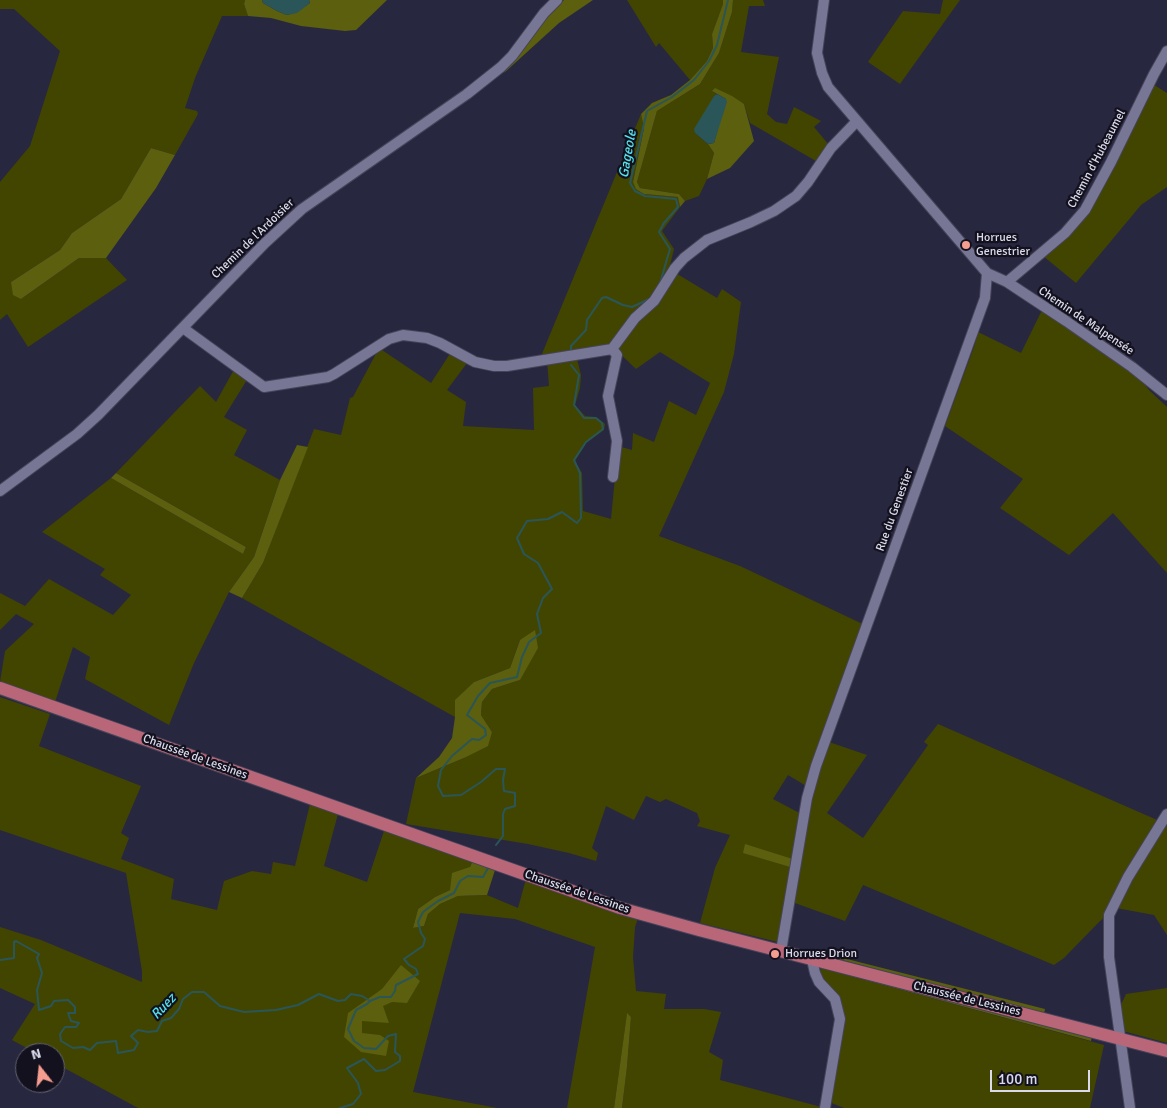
<!DOCTYPE html>
<meta charset="utf-8">
<style>
body{margin:0}
#map{position:relative;width:1167px;height:1108px;overflow:hidden;background:#282740;font-family:Signika,sans-serif}
canvas{display:block}
.north{position:absolute;left:15px;top:1043px;width:50px;height:50px;box-sizing:border-box;background:#12111d;border:1px solid #626170;border-radius:50%;rotate:344deg;font-size:14px;font-weight:700;line-height:20px;text-align:center;color:#dadaec}
.north::after{content:'';display:block;margin:auto;width:18px;height:22px;background:#f59d8f;clip-path:polygon(50% 0,100% 100%,50% 72%,0 100%)}
.scale{position:absolute;left:990px;top:1070px;width:100px;height:22px;box-sizing:border-box;border:2px solid #dadaec;border-top:0;padding-left:6px;font-size:15px;line-height:18px;white-space:nowrap;color:#dadaec;-webkit-text-stroke:4px #12111d;paint-order:stroke}
</style>
<div id="map">
<canvas width="1167" height="1108"></canvas>
<div class="north">N</div>
<div class="scale">100 m</div>
</div>
<script>
const ctx = document.querySelector('canvas').getContext('2d');
ctx.lineJoin = 'round';
function fillPath(path, color) { ctx.fillStyle = color; ctx.fill(path, 'evenodd'); }
const shape = rows => new Path2D(rows.map(r => 'M' + r).join(''));
function trace(path, color, width, dash) { ctx.strokeStyle = color; ctx.lineWidth = width; ctx.lineCap = dash ? 'butt' : 'round'; ctx.setLineDash(dash || []); ctx.stroke(path); }
function drawText(font, color, halo, rows, align = 'center') {
  ctx.font = font + ' Signika,sans-serif'; ctx.lineWidth = 4.5; ctx.setLineDash([]); ctx.textBaseline = 'middle'; ctx.strokeStyle = halo; ctx.fillStyle = color; for (const [text, x, y, turn = 0] of rows) {
    ctx.save(); ctx.translate(x, y); ctx.rotate((+turn || 0) * Math.PI / 180); ctx.textAlign = isNaN(turn) ? turn : align; if (halo) ctx.strokeText(text, 0, 0); ctx.fillText(text, 0, 0); ctx.restore();
  }
}
fillPath(shape([
 [0,0,245,0,244,4,248,16,222,16,195,78,185,108,197,111,198,114,175,155,151,148,121,199,72,233,60,250,11,282,21,299,79,258,106,258,127,280,28,347,7,314,0,320,0,182,30,146,60,51,14,9,0,9],
 [627,0,723,0,723,4,712,34,713,48,707,61,690,80,659,43,656,47],
 [733,0,763,0,765,6,749,6,741,52,779,57,767,114,776,122,787,124,794,107,821,121,814,127,829,145,816,161,750,123,744,104,712,91,717,94,714,96,695,133,708,144,714,153,707,179,699,196,685,201,679,194,640,188,637,182,657,111,700,84,719,53,732,12],
 [943,0,960,0,900,84,868,62,903,11,940,14],
 [1151,83,1167,93,1167,187,1141,205,1076,283,1043,256,1081,218],
 [641,114,644,128,633,182,644,194,679,197,680,207,662,231,674,249,669,269,717,298,722,289,741,302,734,354,724,392,659,536,740,566,869,627,829,742,867,755,827,813,863,838,928,745,924,742,938,724,1164,823,1167,820,1167,935,1154,915,1116,908,1099,922,1064,958,1054,965,863,885,845,921,792,902,786,944,700,923,715,868,730,835,697,826,700,821,697,813,666,799,660,802,646,796,634,820,606,806,592,848,598,853,596,861,569,853,528,844,406,824,416,778,464,758,492,732,481,715,482,702,492,689,520,680,520,640,510,668,474,682,456,700,455,717,242,598,263,563,314,429,341,435,350,398,353,397,379,348,431,383,453,349,470,359,447,390,466,402,463,426,534,430,533,388,549,386,547,360,539,361],
 [612,346,636,369,660,352,710,383,696,415,669,401,654,442,633,433,632,450,618,446,611,519,583,511,582,473,575,461,586,443,604,430,605,424,596,417,585,416,575,405,580,388,581,375,576,355],
 [788,775,813,790,807,817,773,799],
 [1042,310,1140,378,1149,390,1167,407,1167,573,1113,513,1069,555,1000,508,1023,479,945,426,974,347,978,332,1021,353],
 [236,366,250,375,224,417,247,430,234,455,280,480,254,557,229,592,194,663,169,725,85,679,90,657,73,647,55,702,0,682,5,651,34,624,16,614,0,630,0,593,25,606,49,579,113,615,131,595,100,575,105,569,42,532,111,478,243,554,246,547,116,473,200,386,216,402],
 [0,697,50,714,39,746,141,786,121,833,129,838,121,859,174,879,171,899,217,910,224,881,252,871,271,874,273,862,295,866,310,804,338,814,324,866,367,882,384,831,473,860,470,867,450,890,435,897,418,909,413,928,424,926,428,914,440,904,458,896,487,895,518,908,526,879,638,918,635,927,633,957,636,991,666,994,664,1009,704,1009,721,1012,709,1052,723,1060,720,1080,825,1108,622,1108,627,1067,631,1017,627,1014,614,1108,567,1108,595,947,515,919,460,913,413,1092,497,1108,138,1108,55,1063,55,1053,36,1053,12,1040,35,1004,0,988,0,927,41,940,142,982,142,971,126,873,0,830],
 [821,968,1104,1045,1090,1108,844,1108,829,1102,843,1019,822,981,819,973],
 [1167,988,1167,1043,1123,1031,1120,1007,1126,994]
]), '#424500');
fillPath(shape([
 [245,0,262,0,263,3,277,11,287,15,297,12,310,3,309,0,387,0,356,30,345,31,301,26,271,18,248,16,244,4],
 [564,0,593,0,559,23,504,73,548,15],
 [723,0,733,0,732,12,719,53,700,84,657,111,637,182,640,188,679,194,685,201,680,207,678,197,644,194,636,189,633,182,644,128,641,114,652,103,671,95,690,80,707,61,713,48,712,34,723,4],
 [715,88,732,96,744,104,754,141,730,168,707,179,714,153,708,144,714,143,726,99,712,91],
 [151,148,175,155,156,188,106,258,79,258,21,299,13,295,11,282,60,250,72,233,121,199],
 [297,445,308,447,263,563,242,598,229,592,254,557,280,480],
 [116,473,246,547,243,554,111,478],
 [535,630,538,648,520,680,492,689,482,702,481,715,492,732,488,746,464,758,416,778,439,757,452,738,455,717,455,700,474,682,510,668,520,640],
 [745,844,799,861,797,869,743,853],
 [473,860,496,867,487,895,458,896,440,904,428,914,424,926,413,928,418,909,435,897,450,890,452,873,470,867],
 [831,955,1045,1009,1044,1014,831,957],
 [401,965,420,981,407,1003,392,1002,383,1006,389,1023,362,1021,362,1033,380,1035,389,1041,386,1056,361,1052,344,1037,348,1013,382,989],
 [823,965,1092,1035,1091,1041,821,968],
 [627,1013,631,1017,627,1067,622,1108,614,1108]
]), '#5b5f0e');
fillPath(shape([
 [262,0,309,0,310,3,297,13,287,15,277,11,263,3],
 [717,94,726,99,727,102,714,143,708,144,695,133,694,129,714,96]
]), '#2a5659');
trace(shape([
 [660,283,670,249,659,232,664,223,678,207,676,199,645,196,635,191,630,183,647,111,672,97,694,80,709,61,717,45,728,0],
 [571,351,571,346,586,330,587,320,602,298,606,297,623,305,632,307,647,300],
 [496,845,503,836,503,814,505,809,515,806,515,793,504,791,503,780,505,769,496,769,481,782,461,795,443,796,438,786,441,770,452,756,472,739,479,740,486,735,485,729,467,715,478,696,490,683,517,677,522,657,529,642,541,633,537,614,543,598,552,589,538,563,524,554,517,538,527,521,548,519,562,512,577,523,581,518,580,473,574,460,586,442,603,429,602,423,596,418,584,418,574,405,579,375,571,365],
 [0,960,14,958,14,942,16,941,39,954,37,958,42,973,37,990,39,1010,51,1006,54,1001,68,1000,75,1007,75,1013,68,1013,71,1021,79,1023,76,1027,65,1027,60,1034,61,1041,73,1048,83,1047,90,1050,97,1043,116,1041,118,1053,134,1050,138,1043,131,1036,138,1030,148,1032,157,1031,162,1021,171,1018,179,1009,183,999,192,992,204,992,220,1006,244,1012,276,1010,298,1005,319,994,338,1001,345,1000,351,994,362,996,370,1001],
 [340,1108,353,1104,361,1094,358,1083,347,1068,364,1059,376,1071,385,1070,400,1061,400,1056,395,1052,396,1034,388,1036,376,1049,364,1048,354,1041,348,1029,356,1010,367,1004,370,1001,380,997,391,997,395,991,396,985,418,974,416,969,409,965,404,959,423,946,425,939,421,933,418,922,423,912,438,901,454,893,460,881,468,876,483,877,488,868]
]), '#2a5659', 2);
const minor = shape([
 [987,273,1007,282,1066,321,1132,367,1167,395],
 [1007,282,1065,233,1085,210,1111,162,1154,74,1167,51],
 [183,328,264,387,328,377,334,374,389,339,403,335,427,338,440,343,475,362,494,366,507,366,612,349,635,318,654,301,675,268,684,258,707,240,751,222,774,211,796,196,808,182,831,148,857,121],
 [612,349,617,355,608,396,617,441,613,477],
 [0,491,77,434,98,415,265,243,302,209,467,94,501,67,512,56,544,13,557,0],
 [781,951,807,798,816,766,985,298,987,273,828,87,822,73,817,53,824,0],
 [812,960,815,973,819,982,835,999,840,1019,825,1108],
 [1130,1108,1109,957,1109,915,1128,877,1167,814]
]);
const major = shape([
 [0,688,620,908,699,930,1167,1051]
]);
trace(minor, '#454459', 12);
trace(major, '#454459', 14);
trace(minor, '#777795', 10);
trace(major, '#ba6679', 12);
for (const [x, y, r, color] of [
 [966,245,5,"#f59d8f"],
 [775,954,5,"#f59d8f"]
]) { const dot = new Path2D(); dot.arc(x, y, r, 0, 2 * Math.PI); ctx.fillStyle = color; ctx.fill(dot); trace(dot, '#12111d', 2); }
drawText('12px', '#dadaec', '#12111d', [
 ["Chemin d'Hubeaumel",1097,159,-62],
 ["Chemin de l'Ardoisier",253,239,-44],
 ["Chemin de Malpensée",1086,321,34],
 ["Rue du Genestier",895,510,-70],
 ["Chaussée de Lessines",195,757,20],
 ["Chaussée de Lessines",577,892,19],
 ["Chaussée de Lessines",967,999,14]
]);
drawText('12px', '#dadaec', '#12111d', [
 ["Horrues",976,238],
 ["Genestrier",976,252],
 ["Horrues Drion",785,954]
], 'left');
drawText('italic 14px', '#52e3ec', '#12111d', [
 ["Gageole",628,154,-80],
 ["Ruez",164,1007,-47]
]);
</script>
